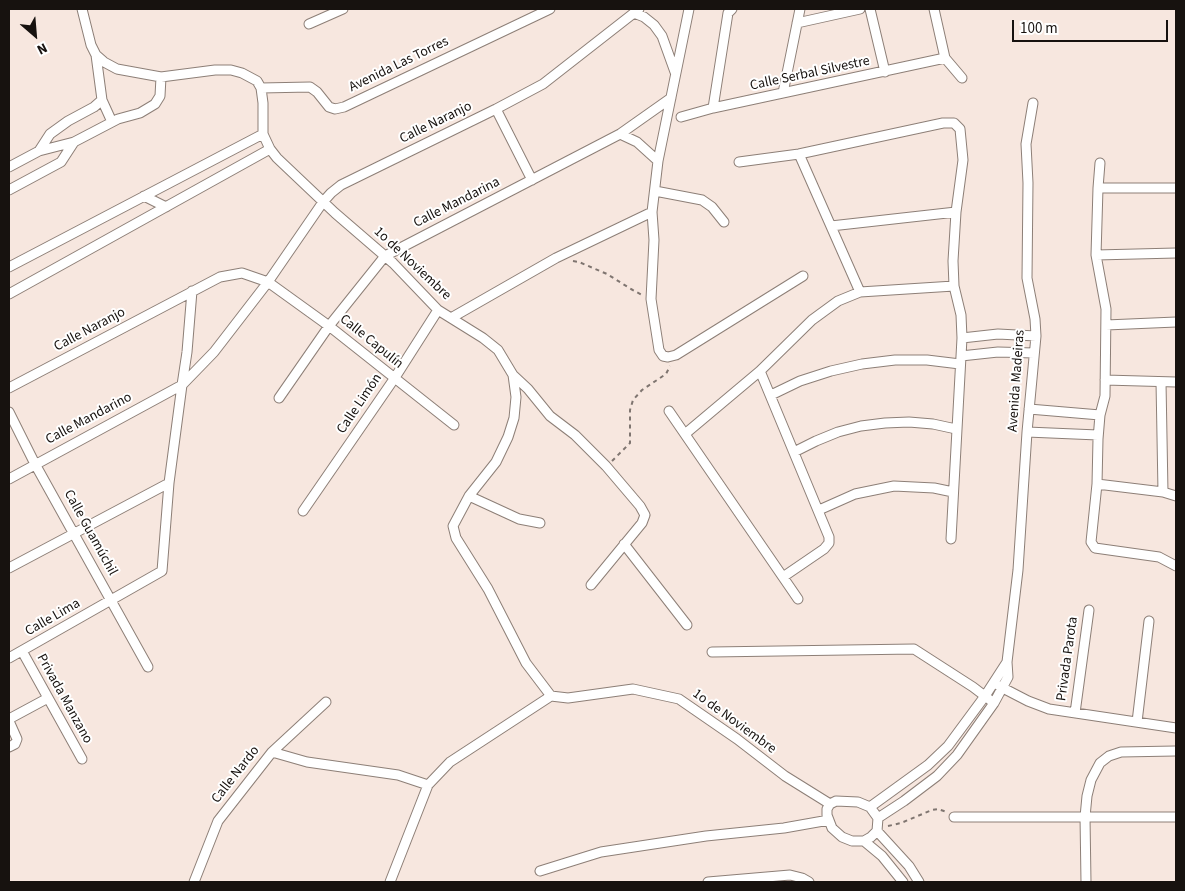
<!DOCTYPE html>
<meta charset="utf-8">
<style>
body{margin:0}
#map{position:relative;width:1185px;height:891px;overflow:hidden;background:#f7e7df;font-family:"Source Sans 3",sans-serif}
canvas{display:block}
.frame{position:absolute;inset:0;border:10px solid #17120f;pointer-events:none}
.north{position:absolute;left:10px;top:10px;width:50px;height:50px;-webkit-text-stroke:4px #fff;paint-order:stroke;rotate:153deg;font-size:14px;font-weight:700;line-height:20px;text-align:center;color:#17120f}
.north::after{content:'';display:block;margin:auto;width:18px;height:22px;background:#17120f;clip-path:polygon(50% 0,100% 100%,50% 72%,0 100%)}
.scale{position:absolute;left:1012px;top:20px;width:156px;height:22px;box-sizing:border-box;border:2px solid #17120f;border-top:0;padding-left:6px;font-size:15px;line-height:18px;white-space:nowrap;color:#17120f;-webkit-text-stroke:4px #fff;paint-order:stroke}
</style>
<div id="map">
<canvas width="1185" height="891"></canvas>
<div class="frame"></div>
<div class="north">N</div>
<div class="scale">100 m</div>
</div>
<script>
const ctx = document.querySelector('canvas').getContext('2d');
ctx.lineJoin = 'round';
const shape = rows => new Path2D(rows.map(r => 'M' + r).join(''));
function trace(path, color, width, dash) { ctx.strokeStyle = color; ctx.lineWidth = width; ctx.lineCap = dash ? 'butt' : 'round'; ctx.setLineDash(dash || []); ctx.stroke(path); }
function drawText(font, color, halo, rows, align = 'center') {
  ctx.font = font + ' "Source Sans 3",sans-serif'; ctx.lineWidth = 4; ctx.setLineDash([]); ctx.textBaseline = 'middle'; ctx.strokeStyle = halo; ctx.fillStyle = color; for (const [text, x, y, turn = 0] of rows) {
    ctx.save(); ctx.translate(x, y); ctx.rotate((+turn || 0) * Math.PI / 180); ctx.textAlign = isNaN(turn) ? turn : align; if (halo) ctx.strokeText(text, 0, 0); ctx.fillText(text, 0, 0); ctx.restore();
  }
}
const street = shape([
 [82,9,91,45,96,55,104,62,117,69,161,77,215,70,231,70,242,73,257,81,261,88,263,103,263,134,270,149,277,158,335,213,393,263,438,310,483,338,498,350,513,375,516,397,514,418,508,437,496,462,469,496,453,526,456,538,488,589,526,663,551,696,568,698,633,689,679,699,737,739,785,776,830,804],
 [689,9,658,161,652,212,654,240,651,299,659,350,663,356,668,357,676,355,803,276],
 [870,9,885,72],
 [934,9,945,58,962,78],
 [634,13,644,17,654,25,662,36,675,72],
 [797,23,860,9],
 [309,24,343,9],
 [261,88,310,87,317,92,329,107,335,109,344,107,550,9],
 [783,93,800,9],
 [102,100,112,122],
 [713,108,728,13,732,9],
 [496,109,532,180],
 [681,117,713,108,945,58],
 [620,134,637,142,658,161],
 [39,151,74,142],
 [799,154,860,292],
 [739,162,799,154,943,123,954,123,960,129,963,160,956,212,953,261,954,286,961,315,962,338,951,539],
 [1100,163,1098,188,1096,255,1106,309,1105,396,1100,415,1098,439,1097,484,1091,542,1095,548,1159,557,1176,566],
 [9,167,39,151,50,134,68,121,94,107,102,100,96,55],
 [1098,188,1176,188],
 [9,190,61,162,74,142,118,119,140,113,155,104,160,96,161,77],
 [655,191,702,200,712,207,724,222],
 [144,196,166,207],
 [831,226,956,212],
 [1096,255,1176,253],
 [9,267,263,134],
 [9,294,270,149],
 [451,318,556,258,652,212],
 [1106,325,1176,322],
 [962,338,998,334,1036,336],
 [961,356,998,352,1034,353],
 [760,371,829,537,829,543,824,549,783,577],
 [513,375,528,389,550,416,575,435,606,466,640,506,645,515,642,523,591,585],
 [1105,380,1176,382],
 [1161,382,1163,492],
 [9,388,220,277,242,273,268,282,329,326,454,425],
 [771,395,800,381,831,371,862,364,895,360,927,360,960,364],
 [279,398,329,326,385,256,620,134,671,98],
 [1029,409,1100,415],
 [669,411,798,599],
 [9,412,35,464,148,667],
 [1027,432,1098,435],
 [685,434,760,371,812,320,838,301,860,292,954,286],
 [794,452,816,441,838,432,861,426,885,423,909,422,933,424,956,429],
 [9,479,182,385,187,352,192,291],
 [1097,484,1163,492,1176,496],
 [469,496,519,519,540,523],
 [819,510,855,494,894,486,934,488,953,492],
 [303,511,394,379,438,310],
 [624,544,687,625],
 [9,568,169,483],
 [22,651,82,759],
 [712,652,914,649,973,687,994,703],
 [9,658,162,571,169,483,182,385,214,352,268,282,323,202,331,193,341,185,496,109,543,84,639,9],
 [999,686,1028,701,1049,709,1176,728],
 [1075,713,1089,610],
 [9,719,48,698],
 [9,721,17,739,15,744,9,747],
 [1137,722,1149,621],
 [272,752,307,762,398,775,428,785],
 [836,801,858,802,870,807,878,818,877,831,871,837,864,841,852,841,842,837,832,828,827,815,827,809,830,804,836,801],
 [870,807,928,765,948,746,985,696,1007,662],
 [954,817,1176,817],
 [878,818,904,801,937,776,957,755,994,703,1008,677,1007,662,1018,570,1027,432,1036,336,1035,319,1027,278,1028,183,1026,144,1033,103],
 [877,831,909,866,919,882],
 [864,841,882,856,903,882],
 [540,871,601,852,706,836,784,828,829,820],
 [194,882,218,821,272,752,326,702],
 [390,882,428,785,450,762,551,696],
 [708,882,790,875,802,878,809,882],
 [1086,882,1085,817,1087,796,1091,780,1100,763,1109,756,1121,752,1175,751]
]);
trace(street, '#8d7f77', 11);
trace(shape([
 [573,261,579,262,607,274,631,289,642,295],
 [612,461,630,443,630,410,633,400,642,390,666,374,670,366],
 [888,826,901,823,932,810,938,809,947,812]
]), '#7f7570', 2, [4, 4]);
trace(street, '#fff', 9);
drawText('14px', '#17120f', '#fff', [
 ["Avenida Las Torres",399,65,-26],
 ["Calle Serbal Silvestre",810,74,-12],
 ["Calle Naranjo",436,123,-26],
 ["Calle Mandarina",457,203,-27],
 ["1o de Noviembre",412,264,43],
 ["Calle Naranjo",90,330,-28],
 ["Calle Capulín",371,342,39],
 ["Avenida Madeiras",1017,381,-86],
 ["Calle Limón",360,404,-56],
 ["Calle Mandarino",89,419,-28],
 ["Calle Guamúchil",90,533,61],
 ["Calle Lima",53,618,-30],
 ["Privada Parota",1068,659,-82],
 ["Privada Manzano",64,699,61],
 ["1o de Noviembre",734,722,36],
 ["Calle Nardo",236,775,-52]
]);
</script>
